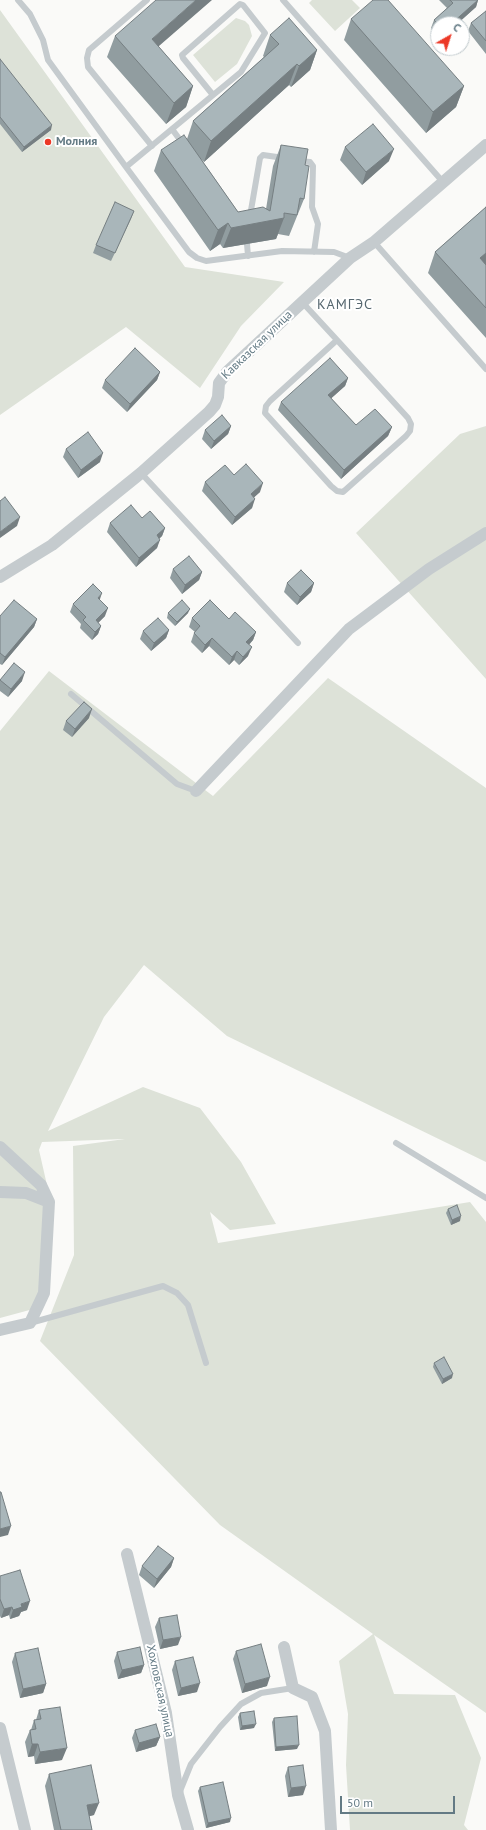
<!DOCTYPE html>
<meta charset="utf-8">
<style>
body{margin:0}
#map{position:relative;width:486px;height:1830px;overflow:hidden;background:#fafaf8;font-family:"PT Sans",sans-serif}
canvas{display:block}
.north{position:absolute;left:430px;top:16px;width:40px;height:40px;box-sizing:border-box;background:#fff;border:1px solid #c1cace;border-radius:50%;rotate:39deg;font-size:11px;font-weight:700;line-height:16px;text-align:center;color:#637a84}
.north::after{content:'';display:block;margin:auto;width:14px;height:18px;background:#ec3826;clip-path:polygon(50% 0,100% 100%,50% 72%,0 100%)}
.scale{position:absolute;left:340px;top:1796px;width:115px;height:18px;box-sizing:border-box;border:2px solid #637a84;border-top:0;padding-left:5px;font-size:12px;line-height:14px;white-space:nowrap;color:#637a84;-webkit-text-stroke:3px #fff;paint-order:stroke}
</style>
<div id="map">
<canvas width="486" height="1830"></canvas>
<div class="north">С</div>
<div class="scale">50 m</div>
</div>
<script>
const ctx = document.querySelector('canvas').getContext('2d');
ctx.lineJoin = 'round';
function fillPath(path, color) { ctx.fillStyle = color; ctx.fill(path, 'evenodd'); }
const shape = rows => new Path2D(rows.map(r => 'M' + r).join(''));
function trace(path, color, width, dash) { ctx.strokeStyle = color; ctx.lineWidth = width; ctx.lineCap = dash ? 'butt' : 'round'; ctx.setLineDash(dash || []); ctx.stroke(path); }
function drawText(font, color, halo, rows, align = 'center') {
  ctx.font = font + ' "PT Sans",sans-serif'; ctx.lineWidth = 4; ctx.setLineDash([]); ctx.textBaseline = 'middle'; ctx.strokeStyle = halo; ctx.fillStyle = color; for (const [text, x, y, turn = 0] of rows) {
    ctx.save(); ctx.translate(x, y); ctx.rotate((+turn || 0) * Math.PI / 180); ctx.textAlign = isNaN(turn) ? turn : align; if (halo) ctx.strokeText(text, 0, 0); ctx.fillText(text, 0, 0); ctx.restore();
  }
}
fillPath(shape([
 [312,0,352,0,360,8,335,31,309,3],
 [0,10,185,267,284,282,241,326,200,388,126,327,0,415],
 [236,18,245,21,249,25,252,36,237,64,215,82,193,55],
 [486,426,486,679,356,533,460,434],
 [49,671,213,796,328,678,486,788,486,1162,227,1036,144,965,104,1017,48,1131,143,1087,200,1108,241,1162,276,1224,230,1230,210,1212,218,1243,470,1202,486,1222,486,1713,374,1635,394,1694,455,1695,481,1758,464,1825,468,1830,350,1830,346,1765,348,1714,339,1661,373,1634,220,1525,40,1341,74,1255,73,1146,125,1139,42,1142,39,1150,49,1194,37,1308,0,1318,0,731]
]), '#dde2d8');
trace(shape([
 [18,0,30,14,43,40,48,60,126,167],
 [147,0,89,50,87,58,88,67,152,146],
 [283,0,443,182],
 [213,95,183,58,182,55,240,4,243,5,265,33,241,72,126,167,189,252,197,258,206,261,282,251,334,252,350,258],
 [172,129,183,144],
 [299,161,310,162,313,166,312,207,318,224,314,252],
 [250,216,260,158,263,155,284,158],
 [374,242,486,369],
 [247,244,248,256],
 [302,302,337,340,408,418,411,424,410,431,406,436,343,492,337,491,331,486,265,413,266,406,270,401,337,340],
 [141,473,298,643],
 [71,694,177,784,196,791],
 [396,1143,486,1198],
 [30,1323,163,1286,177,1293,188,1305,206,1363],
 [180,1791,191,1764,220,1727,241,1704,261,1693,293,1688]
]), '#c5cbce', 6);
trace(shape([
 [0,577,52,545,141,473,209,412,215,405,218,397,219,383,227,372,350,258,374,242,486,145],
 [196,791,349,629,429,569,486,533],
 [0,1147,41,1185,49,1202,44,1293,30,1323,0,1330],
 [0,1192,26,1193,49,1202],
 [127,1554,166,1713,178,1795,188,1830],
 [284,1647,293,1688,312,1697,325,1731,331,1830],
 [0,1728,25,1830]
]), '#c5cbce', 12);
fillPath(shape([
 [439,0,478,0,476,7,457,24,438,24,438,36,431,28,434,20,447,8],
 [486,11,486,54,468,31,471,23],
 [351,19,464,86,456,107,426,133,344,40],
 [270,35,317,50,310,70,291,87,289,85,204,162,201,159,238,212,266,209,273,166,281,145,305,165,304,199,289,236,278,234,276,239,223,248,220,244,210,251,154,171,161,150,187,139,193,121,264,57,263,56],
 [115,36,159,47,193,86,186,107,166,124,107,57],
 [0,59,51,130,22,152,0,124],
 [345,147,389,161,362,185,340,160],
 [486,207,486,338,428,273,435,252],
 [134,211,131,219,111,261,93,253,96,245],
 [160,372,157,380,127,412,102,388,105,380],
 [348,378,345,386,331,398,356,425,392,427,388,436,341,479,278,410,281,402],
 [231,426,228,434,211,449,202,439,205,430],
 [66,449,100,462,78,478,63,457],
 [234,475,260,492,254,497,252,508,232,525,202,491,205,482],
 [142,518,165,528,162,536,159,539,157,548,136,567,107,532,110,523],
 [173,569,202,572,199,580,182,594,170,578],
 [287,583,314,583,311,592,297,605,284,592],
 [100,600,105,616,98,623,101,626,98,634,92,640,80,628,81,624,70,612,73,604],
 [168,613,188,613,175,626,167,618],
 [0,616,37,619,34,627,2,665,0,664],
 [192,618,229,619,256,632,253,640,249,645,248,656,239,665,234,660,229,665,209,646,202,653,191,642,194,633,195,632,189,627],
 [169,630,166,638,151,651,140,639,143,631],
 [0,680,22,681,8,697,0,691],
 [89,718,72,737,63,730,66,721],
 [448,1209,460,1221,451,1225,446,1213],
 [434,1363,452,1378,442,1384,433,1367],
 [174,1558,171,1567,154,1588,139,1575,142,1566],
 [0,1576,27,1610,21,1612,19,1616,10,1619,9,1615,1,1618,0,1616],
 [159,1618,178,1645,160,1649,155,1627],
 [236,1651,267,1686,242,1693,233,1659],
 [117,1652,144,1665,141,1673,118,1679,114,1661],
 [15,1653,46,1684,43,1693,20,1698,12,1662],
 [175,1661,197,1692,178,1696,172,1670],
 [39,1710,62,1760,35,1764,34,1756,28,1757,25,1742,30,1730,31,1730,34,1720,36,1720],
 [240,1713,254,1728,240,1730,238,1717],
 [274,1718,297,1749,275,1751,272,1722],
 [135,1730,160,1737,156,1746,136,1752,132,1738],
 [288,1767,303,1795,288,1797,285,1776],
 [49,1774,94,1815,89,1816,92,1830,54,1830,45,1786],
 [200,1787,230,1822,206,1828,198,1791]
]), '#919da0');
fillPath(shape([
 [196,0,212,0,144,59,152,39],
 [478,0,476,7,457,24,451,24],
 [317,50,310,70,291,87,299,66],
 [297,64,289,85,204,162,211,141],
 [193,86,186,107,166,124,174,103],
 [464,86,456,107,426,133,433,112],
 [52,125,51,130,22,152,24,147],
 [394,149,389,161,362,185,366,172],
 [284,218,276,239,223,248,231,228],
 [228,223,220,244,210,251,218,230],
 [486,253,486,267,480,258],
 [160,372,157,380,127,412,130,404],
 [348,378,345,386,325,404,328,395],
 [231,426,228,434,211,449,214,441],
 [392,427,388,436,341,479,344,470],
 [103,453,100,462,78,478,81,470],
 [263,483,260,492,248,503,251,494],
 [255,499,252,508,232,525,235,517],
 [20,517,17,526,0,538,0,532],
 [165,528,162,536,153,544,157,535],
 [160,540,157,548,136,567,139,558],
 [202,572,199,580,182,594,185,585],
 [314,583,311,592,297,605,300,597],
 [102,593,99,602,98,598],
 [108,608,105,616,93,628,96,620],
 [190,609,188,613,175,626,177,622],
 [37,619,34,627,2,665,5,657],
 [101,626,98,634,92,640,95,632],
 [169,630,166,638,151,651,154,643],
 [256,632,253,640,243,651,246,642],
 [212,638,209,646,202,653,205,645],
 [252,647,248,656,239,665,243,657],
 [237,651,234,660,229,665,232,657],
 [25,672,22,681,8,697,11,689],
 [92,709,89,718,72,737,75,729],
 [461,1216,460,1221,451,1225,452,1220],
 [453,1374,452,1378,442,1384,443,1379],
 [11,1526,8,1535,0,1537,0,1529],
 [174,1558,171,1567,154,1588,157,1579],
 [30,1601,27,1610,21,1612,19,1616,10,1619,13,1610,21,1604],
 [12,1607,9,1615,1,1618,4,1609],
 [181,1637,178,1645,160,1649,163,1640],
 [144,1665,141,1673,118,1679,122,1670],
 [270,1677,267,1686,242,1693,245,1684],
 [200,1683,197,1692,178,1696,181,1688],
 [46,1684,43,1693,20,1698,23,1689],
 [256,1724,254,1728,240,1730,242,1726],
 [160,1737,156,1746,136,1752,139,1743],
 [32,1744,38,1744,34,1756,28,1757],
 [299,1745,297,1749,275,1751,276,1747],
 [67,1748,62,1760,35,1764,40,1752],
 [306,1786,303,1795,288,1797,291,1788],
 [99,1803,94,1815,82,1818,87,1805],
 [231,1818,230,1822,206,1828,208,1823]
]), '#767f82');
const building = shape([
 [156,0,196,0,152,39,193,86,174,103,115,36,156,0],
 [373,0,388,0,464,86,433,112,351,19,373,0],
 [450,0,478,0,451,24,438,24,434,20,453,3,450,0],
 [486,11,486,41,471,23,486,11],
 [289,18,317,50,299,66,297,64,211,141,193,121,279,44,270,35,289,18],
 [0,59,52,125,24,147,0,117,0,59],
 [373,124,394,149,366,172,345,147,373,124],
 [184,135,238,212,263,207,270,211,281,145,308,149,305,165,309,166,304,199,300,198,297,215,284,213,284,218,231,228,228,223,218,230,161,150,184,135],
 [115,202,134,211,115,253,96,245,115,202],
 [486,207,486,253,480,258,486,265,486,308,435,252,486,207],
 [135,348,160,372,130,404,105,380,135,348],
 [330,358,348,378,328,395,356,425,375,409,392,427,344,470,281,402,330,358],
 [222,415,231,426,214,441,205,430,222,415],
 [88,432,103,453,81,470,66,449,88,432],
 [246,464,263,483,251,494,255,499,235,517,205,482,225,465,234,475,246,464],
 [5,497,20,517,0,532,0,501,5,497],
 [131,505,142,518,150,511,165,528,157,535,160,540,139,558,110,523,131,505],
 [189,556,202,572,185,585,173,569,189,556],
 [301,570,314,583,300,597,287,583,301,570],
 [93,584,102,593,98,598,108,608,96,620,101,626,95,632,83,620,86,617,73,604,93,584],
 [14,600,37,619,5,657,0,653,0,616,14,600],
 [182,600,190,609,177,622,168,613,182,600],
 [210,600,229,619,235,612,256,632,246,642,252,647,243,657,237,651,232,657,212,638,205,645,194,633,200,626,192,618,210,600],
 [158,618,169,630,154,643,143,631,158,618],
 [14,663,25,672,11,689,0,680,14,663],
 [84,702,92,709,75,729,66,721,84,702],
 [457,1205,461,1216,452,1220,448,1209,457,1205],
 [444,1357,453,1374,443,1379,434,1363,444,1357],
 [0,1492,1,1492,11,1526,0,1529,0,1492],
 [158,1546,174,1558,157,1579,142,1566,158,1546],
 [20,1570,30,1601,21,1604,22,1607,13,1610,12,1607,4,1609,0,1599,0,1576,20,1570],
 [177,1615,181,1637,163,1640,159,1618,177,1615],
 [261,1644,270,1677,245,1684,236,1651,261,1644],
 [140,1647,144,1665,122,1670,117,1652,140,1647],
 [38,1648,46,1684,23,1689,15,1653,38,1648],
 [193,1657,200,1683,181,1688,175,1661,193,1657],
 [60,1707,67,1748,40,1752,38,1744,32,1744,30,1730,36,1729,34,1720,41,1719,39,1710,60,1707],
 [254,1711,256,1724,242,1726,240,1713,254,1711],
 [297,1716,299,1745,276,1747,274,1718,297,1716],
 [156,1724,160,1737,139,1743,135,1730,156,1724],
 [91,1765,99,1803,87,1805,92,1830,61,1830,49,1774,91,1765],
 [303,1765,306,1786,291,1788,288,1767,303,1765],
 [223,1782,231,1818,208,1823,200,1787,223,1782]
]);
fillPath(building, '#a9b6ba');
trace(building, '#767f82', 1);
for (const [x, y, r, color] of [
 [48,142,4,"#ec3826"]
]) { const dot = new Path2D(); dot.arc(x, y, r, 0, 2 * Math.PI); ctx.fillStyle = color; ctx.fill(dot); trace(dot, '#fff', 1.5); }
drawText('bold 12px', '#637a84', '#fff', [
 ["Молния",56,142]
], 'left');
drawText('12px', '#637a84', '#fff', [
 ["Кавказская улица",257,345,-44],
 ["Хохловская улица",160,1691,78]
]);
ctx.letterSpacing = '1px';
drawText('14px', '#56676f', '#fff', [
 ["КАМГЭС",345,305]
]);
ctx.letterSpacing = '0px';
</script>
